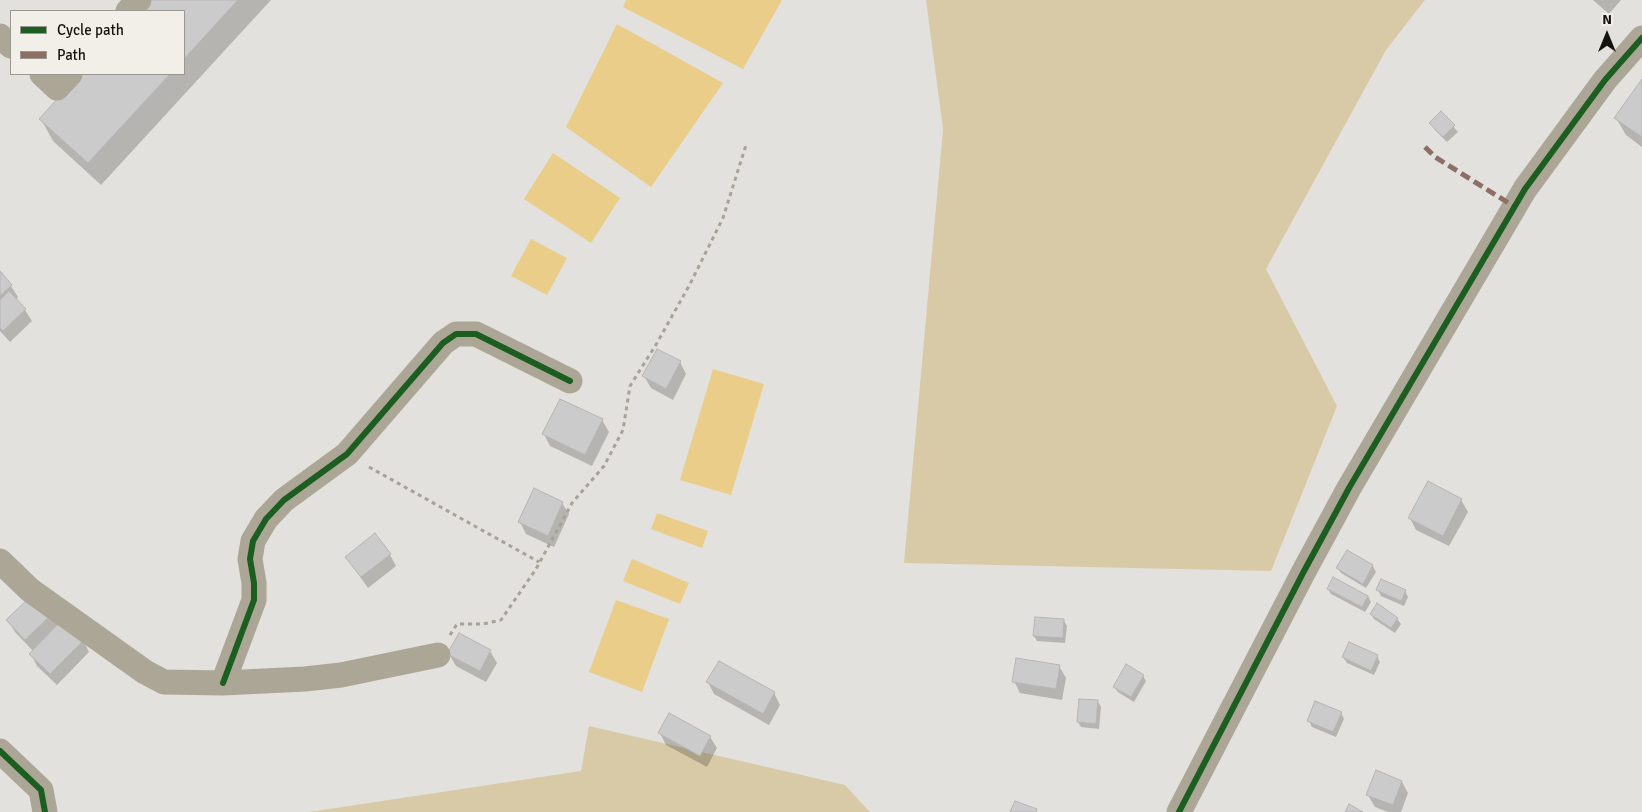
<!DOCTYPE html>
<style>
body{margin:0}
#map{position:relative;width:1642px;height:812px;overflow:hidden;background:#e3e1dd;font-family:Signika,sans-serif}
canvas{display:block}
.legend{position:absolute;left:10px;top:10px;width:175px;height:65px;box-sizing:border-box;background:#f2efe8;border:1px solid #999792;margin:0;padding:6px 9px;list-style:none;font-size:15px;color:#141310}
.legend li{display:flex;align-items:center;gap:10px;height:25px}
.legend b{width:25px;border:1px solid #999792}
.north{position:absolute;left:1582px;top:10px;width:50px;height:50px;-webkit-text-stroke:4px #f2efe8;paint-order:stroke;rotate:0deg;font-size:14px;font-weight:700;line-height:20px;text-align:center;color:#141310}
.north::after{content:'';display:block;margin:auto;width:18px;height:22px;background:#141310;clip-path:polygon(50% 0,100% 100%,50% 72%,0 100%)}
</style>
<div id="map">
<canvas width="1642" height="812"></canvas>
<ul class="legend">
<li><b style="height:6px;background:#1b5e20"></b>Cycle path</li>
<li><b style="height:6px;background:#8d6e63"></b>Path</li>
</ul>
<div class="north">N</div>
</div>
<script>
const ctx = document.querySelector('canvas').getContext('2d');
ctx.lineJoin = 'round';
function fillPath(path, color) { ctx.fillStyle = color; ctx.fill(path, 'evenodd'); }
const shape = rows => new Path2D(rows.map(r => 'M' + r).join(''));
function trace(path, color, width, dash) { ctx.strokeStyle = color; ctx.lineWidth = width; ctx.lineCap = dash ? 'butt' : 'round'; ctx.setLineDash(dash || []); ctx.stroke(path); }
fillPath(shape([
 [926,0,1425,0,1386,50,1266,269,1337,406,1271,571,904,563,943,129],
 [589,726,845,785,870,812,309,812,581,771]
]), '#d9caa7');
fillPath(shape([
 [626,0,782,0,743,69,623,7],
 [617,24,723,83,651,187,566,127],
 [553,153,620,198,591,243,524,199],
 [531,239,567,258,547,295,511,276],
 [713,369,764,384,731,495,680,480],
 [657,513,708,531,702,548,651,529],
 [632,559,689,583,680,604,623,581],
 [616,600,669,619,642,692,589,672]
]), '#e9cd89');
fillPath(shape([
 [150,0,271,0,101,185,53,141,41,119,82,74,184,74,184,11,140,11],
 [1593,0,1621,0,1609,14],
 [1642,82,1642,147,1626,135,1616,118],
 [1441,113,1458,132,1447,142,1434,129,1431,123],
 [0,273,11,286,18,297,16,300,25,310,32,321,10,342,0,331],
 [680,362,686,374,673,400,651,388,644,376],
 [602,420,609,432,592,466,550,446,544,434],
 [1461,500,1468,512,1449,546,1416,530,1410,518],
 [562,503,569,514,554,547,526,534,520,522],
 [1348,552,1373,566,1376,572,1366,588,1341,573,1338,568],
 [390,555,396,566,368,588,346,557],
 [1328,589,1368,596,1371,602,1365,612,1331,594],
 [1378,590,1405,591,1408,597,1404,606,1381,596],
 [51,614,58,626,83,640,89,652,57,685,37,666,31,654,33,651,15,632,8,620],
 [1371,614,1397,619,1401,624,1395,633,1374,619],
 [1064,621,1067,626,1065,643,1037,641,1034,636],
 [490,651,497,663,486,682,456,666,449,654],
 [1377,656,1380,662,1374,675,1347,663,1343,657],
 [1059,666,1066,678,1062,700,1020,693,1014,681],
 [1143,676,1146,681,1134,702,1118,692,1114,687],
 [708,682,774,693,780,705,769,725,714,694],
 [1098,702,1101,707,1099,729,1081,727,1078,722],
 [1341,713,1344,719,1336,737,1312,727,1309,721],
 [660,733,710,737,717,748,707,767,666,745],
 [1402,782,1408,793,1401,812,1388,812,1375,807,1368,795]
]), '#0003');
const building = shape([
 [148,0,238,0,184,59,184,11,138,11,148,0],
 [80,74,170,74,88,163,39,119,80,74],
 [1642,79,1642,137,1614,118,1642,79],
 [1441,111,1455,125,1443,137,1429,123,1441,111],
 [0,271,12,285,0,296,0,271],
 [9,291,26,309,3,331,0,328,0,300,9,291],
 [657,349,681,361,666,389,642,376,657,349],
 [560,399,603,419,585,455,542,434,560,399],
 [1428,481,1462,499,1443,536,1408,518,1428,481],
 [534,488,563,502,548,536,518,522,534,488],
 [375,533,391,554,361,577,345,557,375,533],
 [1347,550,1373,565,1363,584,1336,568,1347,550],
 [1333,577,1368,596,1362,607,1327,589,1333,577],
 [1381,579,1406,590,1401,601,1376,590,1381,579],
 [33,594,52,614,25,640,6,620,33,594],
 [1377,603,1398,618,1391,628,1370,614,1377,603],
 [1035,617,1064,619,1063,638,1033,636,1035,617],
 [63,619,84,640,50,674,29,654,63,619],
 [459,633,491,650,480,671,447,654,459,633],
 [1349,642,1378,655,1371,671,1342,657,1349,642],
 [1016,658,1060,665,1056,689,1012,682,1016,658],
 [719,661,775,692,763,714,706,682,719,661],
 [1126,664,1144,675,1131,697,1113,687,1126,664],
 [1079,699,1098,700,1096,724,1077,722,1079,699],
 [1315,701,1342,712,1333,732,1307,721,1315,701],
 [669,713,711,736,700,756,658,733,669,713],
 [1376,770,1402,781,1393,805,1366,795,1376,770],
 [1015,801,1037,809,1036,812,1010,812,1015,801],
 [1349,804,1363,812,1345,812,1349,804]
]);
fillPath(building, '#cccbcb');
trace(building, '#b6b4b4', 1);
trace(shape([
 [369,467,539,562],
 [450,635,457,624,483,624,501,620,536,569,572,503,604,466,623,430,630,386,657,343,690,284,723,218,746,145]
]), '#a7a297', 3, [4, 4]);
trace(shape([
 [128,11,139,0],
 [0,36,11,46],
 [42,74,57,88,70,74],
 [0,561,30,590,145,672,164,682,223,683,305,679,341,675,438,655],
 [223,683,254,600,254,583,250,559,253,541,266,519,284,500,347,454,443,343,456,334,476,334,570,381],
 [0,751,41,790,45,812],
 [1179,812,1303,573,1349,488,1525,189,1605,80,1642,38]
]), '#aca696', 25);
trace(shape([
 [1425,147,1435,157,1515,207]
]), '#8d6e63', 5, [10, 5]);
trace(shape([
 [223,683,254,600,254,583,250,559,253,541,266,519,284,500,347,454,443,343,456,334,476,334,570,381],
 [0,751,41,790,45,812],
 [1179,812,1303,573,1349,488,1525,189,1605,80,1642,38]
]), '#1b5e20', 6);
</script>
